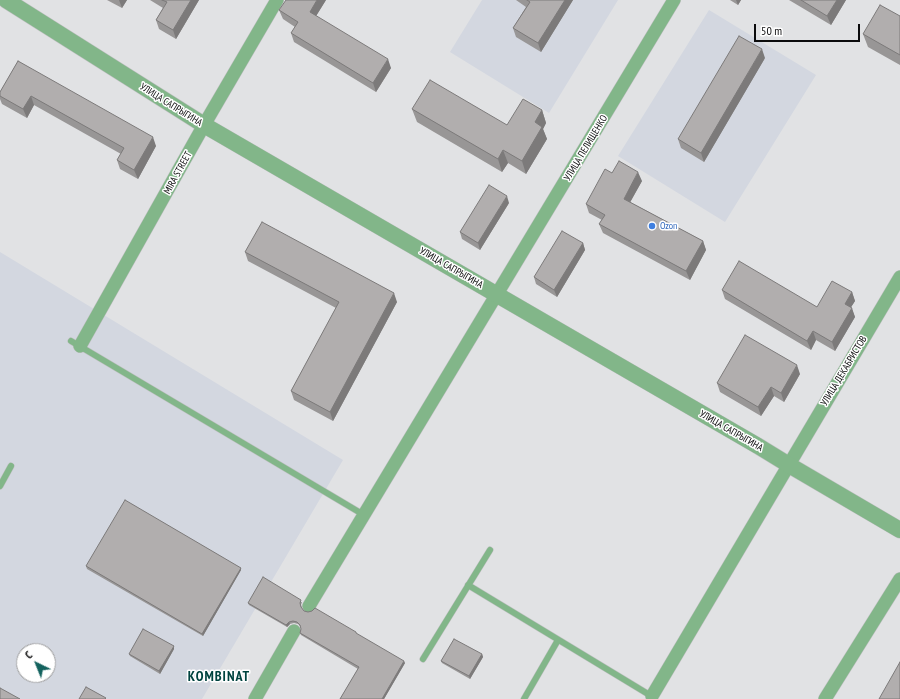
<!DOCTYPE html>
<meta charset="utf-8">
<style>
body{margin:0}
#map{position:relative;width:900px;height:699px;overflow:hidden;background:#e1e2e4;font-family:"PT Sans Narrow",sans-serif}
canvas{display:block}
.north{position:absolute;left:16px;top:643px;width:40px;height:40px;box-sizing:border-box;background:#fff;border:1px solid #9d9d9e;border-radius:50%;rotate:317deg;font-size:11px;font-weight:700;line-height:16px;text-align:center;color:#0b0b0c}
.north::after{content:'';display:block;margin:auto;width:14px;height:18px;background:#13625e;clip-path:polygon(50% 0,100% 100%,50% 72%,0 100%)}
.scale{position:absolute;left:754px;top:24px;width:106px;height:18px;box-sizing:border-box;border:2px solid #0b0b0c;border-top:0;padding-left:5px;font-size:12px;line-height:14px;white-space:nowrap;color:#0b0b0c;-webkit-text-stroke:3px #fff;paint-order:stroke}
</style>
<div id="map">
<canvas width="900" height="699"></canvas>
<div class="north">С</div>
<div class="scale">50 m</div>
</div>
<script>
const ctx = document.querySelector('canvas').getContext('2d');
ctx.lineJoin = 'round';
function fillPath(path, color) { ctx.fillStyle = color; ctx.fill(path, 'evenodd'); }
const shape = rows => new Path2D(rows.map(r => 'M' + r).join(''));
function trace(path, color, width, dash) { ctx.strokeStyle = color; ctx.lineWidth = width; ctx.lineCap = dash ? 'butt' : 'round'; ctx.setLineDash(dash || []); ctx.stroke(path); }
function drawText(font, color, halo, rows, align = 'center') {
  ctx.font = font + ' "PT Sans Narrow",sans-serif'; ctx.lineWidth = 3; ctx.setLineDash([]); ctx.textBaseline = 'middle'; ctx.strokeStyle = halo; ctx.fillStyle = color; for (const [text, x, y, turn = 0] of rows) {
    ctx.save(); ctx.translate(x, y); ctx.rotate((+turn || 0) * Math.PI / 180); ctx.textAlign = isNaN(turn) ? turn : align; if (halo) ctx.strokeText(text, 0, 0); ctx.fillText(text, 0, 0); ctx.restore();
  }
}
fillPath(shape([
 [482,0,618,0,549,113,450,52],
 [709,10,816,75,725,222,618,156],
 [0,252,343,460,202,699,0,699],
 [24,651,48,651,48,675,24,675]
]), '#d3d7e0');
const service = shape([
 [71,341,364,515],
 [0,486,11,466],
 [468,585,653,697],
 [423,659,490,550],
 [524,699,558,640]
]);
const minor = shape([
 [80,346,204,125,277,0],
 [309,606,674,0],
 [652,696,900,277],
 [255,699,294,631],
 [825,699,900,579]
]);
const tertiary = shape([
 [6,0,204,125,758,446,789,465,900,530]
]);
trace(service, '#bfc0c1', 7);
trace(minor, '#bfc0c1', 14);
trace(tertiary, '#bfc0c1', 17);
trace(service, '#82b689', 6);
trace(minor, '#82b689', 13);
trace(tertiary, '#82b689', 16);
fillPath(shape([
 [107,0,127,0,122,8],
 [150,0,199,0,176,39,159,29,156,20,163,8],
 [326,0,316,16,391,68,376,92,294,42,291,33,295,27,283,19,279,10],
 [516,0,573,0,541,52,516,37,513,28,526,7],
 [730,0,741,0,738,5],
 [789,0,846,0,831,25],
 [900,16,900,65,868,47,863,34],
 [765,58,704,162,681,148,678,139],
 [18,61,156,146,138,179,120,169,117,160,121,154,34,105,27,118,2,104,0,99,0,92],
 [412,109,507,125,542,110,546,123,543,129,547,139,526,174,508,163,502,172,417,122],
 [612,173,642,181,630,202,703,241,706,250,690,280,603,233,599,224,602,220,589,213,586,204],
 [509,203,480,250,462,239,460,232],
 [583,243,585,250,557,297,536,284,534,277],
 [245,252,397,302,333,421,294,400,291,391,336,308,248,261],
 [722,290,817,307,852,292,855,301,851,307,855,317,835,351,816,340,811,350,725,299],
 [800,374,784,402,774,396,761,416,720,392,717,383],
 [86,566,241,568,241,570,203,636,87,569],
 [302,602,301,605,302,608,304,611,357,634,405,663,384,699,340,699,358,669,301,635,300,633,301,629,301,627,298,624,294,623,290,624,287,627,249,605,248,603],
 [174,649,160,674,130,656,129,654],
 [482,654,483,657,470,679,442,663,441,661]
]), '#989696');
fillPath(shape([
 [119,0,127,0,122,8],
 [191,0,199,0,176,39,173,30],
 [317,0,326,0,313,21,310,12],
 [565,0,573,0,541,52,538,43],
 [736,0,741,0,738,5],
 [837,0,846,0,831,25,827,16],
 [762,49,765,58,704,162,701,153],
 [388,59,391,68,376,92,373,83],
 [31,96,34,105,27,118,23,109],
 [542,110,546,123,543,129,547,139,526,174,522,161,535,122],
 [153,137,156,146,138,179,134,170],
 [503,150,508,163,502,172,498,159],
 [638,172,642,181,627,208,624,199],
 [507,196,509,203,480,250,478,243],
 [703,241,706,250,690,280,686,271],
 [583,243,585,250,557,297,554,290],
 [852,292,855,301,848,312,845,304],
 [394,293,397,302,333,421,330,412],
 [852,308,855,317,835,351,832,342],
 [813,331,816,340,811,350,807,341],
 [797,365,800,374,784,402,781,393],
 [771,387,774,396,761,416,758,407],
 [241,568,241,570,203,636,202,634],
 [289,622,290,624,287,627,286,625],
 [174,646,174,649,160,674,159,671],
 [482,654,483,657,470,679,469,676],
 [404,661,405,663,384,699,382,699]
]), '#7c7a7a');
const building = shape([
 [162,0,191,0,173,30,156,20,167,2,162,0],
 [286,0,317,0,310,12,388,59,373,83,291,33,298,22,279,10,286,0],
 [527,0,565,0,538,43,513,28,530,2,527,0],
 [801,0,837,0,827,16,801,0],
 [880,5,900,16,900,55,863,34,880,5],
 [739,36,762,49,701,153,678,139,739,36],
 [18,61,153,137,134,170,117,160,124,148,31,96,23,109,0,96,0,92,18,61],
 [430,80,507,125,523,99,542,110,535,122,542,127,522,161,503,150,498,159,412,109,430,80],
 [619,161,638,172,624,199,703,241,686,271,599,224,605,215,586,204,605,169,612,173,619,161],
 [489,185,507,196,478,243,460,232,489,185],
 [262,222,394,293,330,412,291,391,339,302,245,252,262,222],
 [562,231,583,243,554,290,534,277,562,231],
 [739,261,817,307,832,281,852,292,845,304,852,308,832,342,813,331,807,341,722,290,739,261],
 [745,335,797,365,781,393,771,387,758,407,717,383,745,335],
 [125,500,241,568,202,634,86,566,125,500],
 [263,577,301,600,300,603,301,607,304,611,308,612,312,611,315,608,356,632,356,633,404,661,382,699,340,699,359,667,300,633,301,629,300,625,297,622,293,621,289,622,286,625,248,603,263,577],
 [143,629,174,646,159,671,129,654,143,629],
 [454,639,482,654,469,676,441,661,454,639],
 [900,662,900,699,879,699,900,662],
 [86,687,106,698,105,699,79,699,86,687],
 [0,688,20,699,0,699,0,688]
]);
fillPath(building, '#b1aeae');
trace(building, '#7c7a7a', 1);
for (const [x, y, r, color] of [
 [652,226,4,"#3f7fe0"]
]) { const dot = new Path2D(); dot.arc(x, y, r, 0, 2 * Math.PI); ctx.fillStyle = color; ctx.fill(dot); trace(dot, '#fff', 1.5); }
drawText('10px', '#0b0b0c', '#fff', [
 ["УЛИЦА САПРЫГИНА",171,105,32],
 ["УЛИЦА ПЕЛИЩЕНКО",586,148,-59],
 ["MIRA STREET",178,173,-61],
 ["УЛИЦА САПРЫГИНА",451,268,30],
 ["УЛИЦА ДЕКАБРИСТОВ",844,371,-59],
 ["УЛИЦА САПРЫГИНА",731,431,30]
]);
drawText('10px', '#366cbe', '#fff', [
 ["Ozon",660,226]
], 'left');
ctx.letterSpacing = '1px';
drawText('bold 14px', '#00433f', '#fff', [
 ["KOMBINAT",219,677]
]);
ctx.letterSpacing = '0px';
</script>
